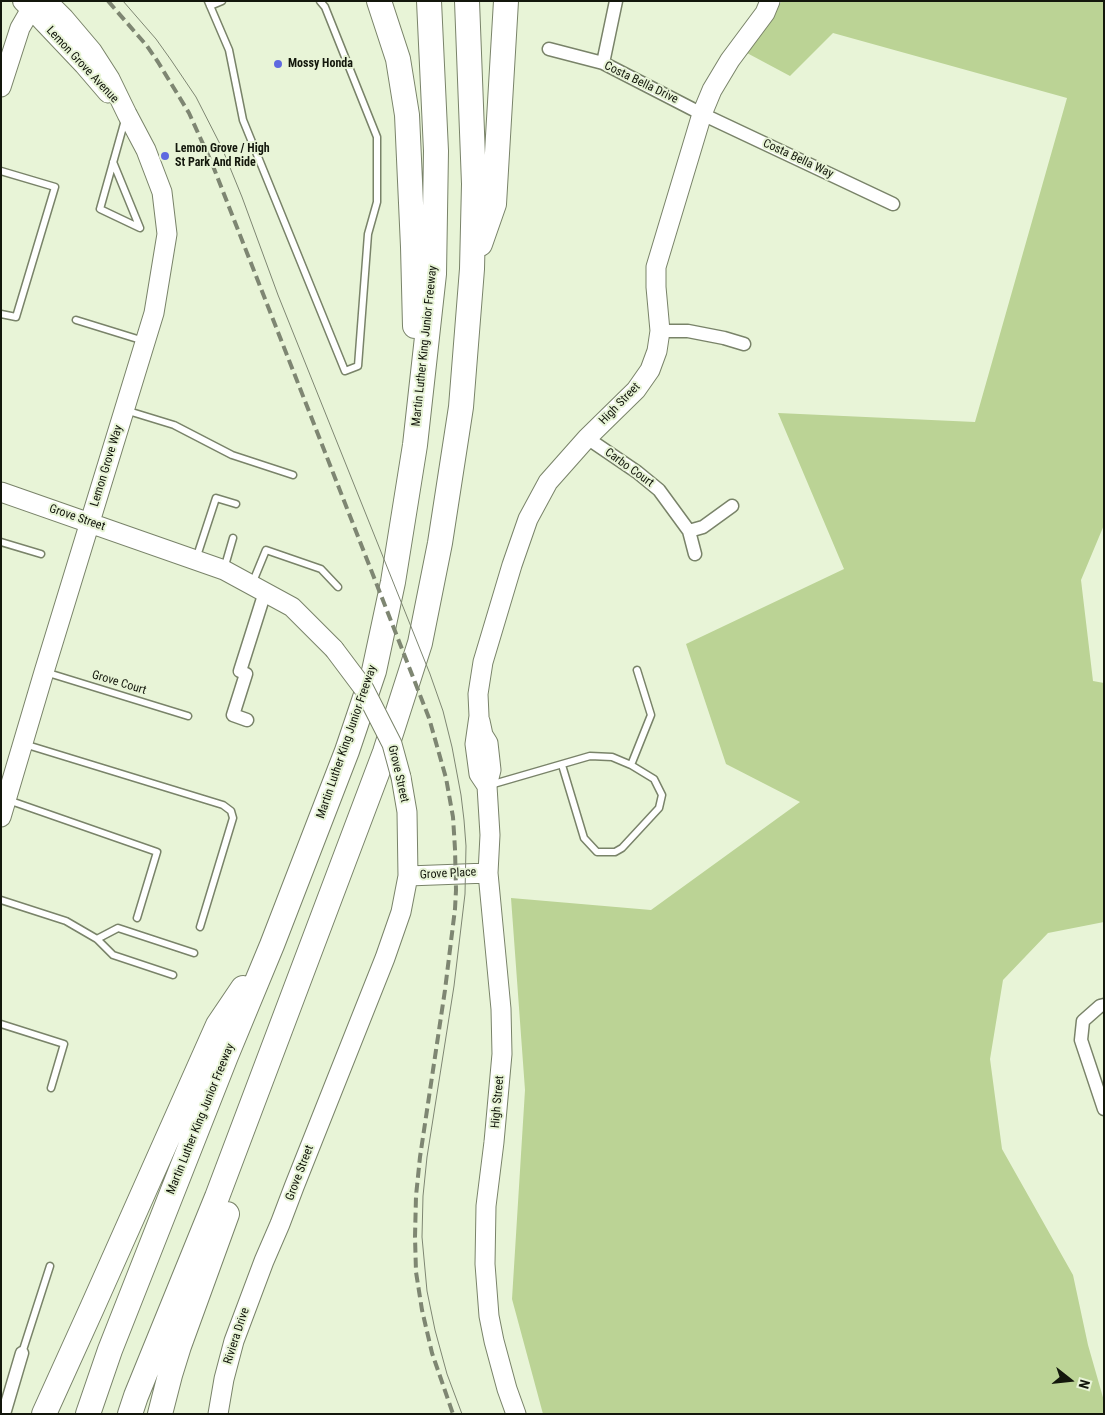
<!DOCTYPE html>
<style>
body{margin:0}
#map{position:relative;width:1105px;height:1415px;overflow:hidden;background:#e8f4d7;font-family:"Roboto Condensed",sans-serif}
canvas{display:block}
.frame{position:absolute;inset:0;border:2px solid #13170c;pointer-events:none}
.north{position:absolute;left:1045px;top:1355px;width:50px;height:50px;-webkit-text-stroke:4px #e8f4d7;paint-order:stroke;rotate:106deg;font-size:14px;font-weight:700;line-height:20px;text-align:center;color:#13170c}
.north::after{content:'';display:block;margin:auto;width:18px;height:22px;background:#13170c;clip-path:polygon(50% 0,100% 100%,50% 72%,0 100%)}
</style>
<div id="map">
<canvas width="1105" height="1415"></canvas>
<div class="frame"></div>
<div class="north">N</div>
</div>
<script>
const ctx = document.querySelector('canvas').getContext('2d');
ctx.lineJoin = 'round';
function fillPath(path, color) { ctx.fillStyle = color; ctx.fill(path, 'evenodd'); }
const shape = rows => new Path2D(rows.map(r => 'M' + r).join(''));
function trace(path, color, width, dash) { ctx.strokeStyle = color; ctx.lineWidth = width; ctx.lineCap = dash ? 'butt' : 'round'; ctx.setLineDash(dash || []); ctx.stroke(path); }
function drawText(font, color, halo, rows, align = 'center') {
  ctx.font = font + ' "Roboto Condensed",sans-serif'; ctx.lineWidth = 4; ctx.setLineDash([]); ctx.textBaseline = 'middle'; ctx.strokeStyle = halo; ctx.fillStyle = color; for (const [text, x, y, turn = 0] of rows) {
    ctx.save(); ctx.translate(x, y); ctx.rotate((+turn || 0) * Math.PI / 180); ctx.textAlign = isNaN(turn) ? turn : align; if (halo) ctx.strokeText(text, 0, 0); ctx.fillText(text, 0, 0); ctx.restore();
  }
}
fillPath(shape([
 [782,1,1104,1,1104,525,1081,580,1093,681,1104,683,1104,922,1048,933,1003,980,990,1059,1002,1149,1073,1275,1088,1345,1104,1401,1104,1414,543,1414,512,1299,525,1090,511,898,651,910,800,802,726,764,686,644,844,569,778,413,975,422,1067,98,833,33,790,76,747,53]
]), '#bbd395');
const lane = shape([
 [208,1,229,50,243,120,345,371,358,366,368,234,377,202,377,137,325,7,320,1],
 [210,6,222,1],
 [113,162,140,228,100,209,125,120],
 [1,171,55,187,16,317,1,314],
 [76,320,144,341],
 [125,410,174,425,232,455,293,475],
 [1,542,41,554],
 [196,559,216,498,236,504],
 [224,569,233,538],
 [252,584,266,550,321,569,338,587],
 [45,672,188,716],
 [24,744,223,805,231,811,233,818,200,927],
 [631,765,651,715,637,670],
 [490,785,590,756,612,757,631,765,654,779,662,795,659,808,622,848,615,852,597,852,584,838,562,765],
 [8,800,157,852,137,918],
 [1,900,66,921,97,939,113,955,173,975],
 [97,939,118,928,194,953],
 [1,1024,64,1044,51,1088],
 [22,1353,50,1266]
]);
const street = shape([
 [549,49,603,63,702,114,893,204],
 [603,63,616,1],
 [660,331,688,331,724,338,744,344],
 [587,438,637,472,659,490,689,531,695,554],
 [689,531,703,527,732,506],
 [247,720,233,715,246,674,240,671,265,592],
 [1104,1005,1100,1006,1083,1021,1081,1040,1104,1109],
 [4,1414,22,1353]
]);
const secondary = shape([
 [1,87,20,28,31,9,84,65,108,93],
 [1,492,224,570,292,607,334,649],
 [480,721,483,735,488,743,491,770,487,786,490,835,488,873,501,1009,502,1054,494,1142,486,1206,485,1264,489,1316,494,1341,507,1389,516,1414],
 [487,786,479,774,475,744,479,716,478,694,483,662,512,565,528,519,548,482,587,438,636,390,650,370,657,351,660,331,656,287,656,267,702,114,712,90,730,60,765,13,770,1],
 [1,817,44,672,154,313,167,234,162,192,146,150,127,114,110,79,92,51,64,18,47,1],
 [408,876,488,873],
 [218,1414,224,1379,234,1341,264,1261,280,1224,294,1187,385,958,401,912,408,876,407,812,401,777]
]);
const primary = shape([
 [23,1,31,9,35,1]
]);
const highway = shape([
 [379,1,398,59,407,115,413,247,415,326],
 [480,244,494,204,506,1],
 [44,1414,92,1308,218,1025,243,988],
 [88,1414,110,1350,226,1056,272,945,347,751,374,671,393,582,415,445,434,274,436,151,429,1],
 [130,1414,136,1396,217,1197,385,752,420,643,440,543,461,407,472,269,474,184,467,1],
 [160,1414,170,1375,179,1346,227,1214]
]);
trace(lane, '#798369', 9);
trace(street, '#798369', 15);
trace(secondary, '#798369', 21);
trace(primary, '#798369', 22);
trace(highway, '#798369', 26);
trace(lane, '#fff', 6);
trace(street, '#fff', 12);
trace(secondary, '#fff', 19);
trace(primary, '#fff', 20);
trace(highway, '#fff', 24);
trace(shape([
 [123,1,156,39,171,60,196,97,222,148,242,197,278,295,430,674,443,711,452,747,461,795,464,820,466,846,465,894,454,986,427,1157,423,1196,422,1237,427,1291,435,1330,447,1374,462,1414]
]), '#7e8672', 1);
trace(shape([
 [108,1,147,46,158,62,189,113,213,166,429,718,446,778,453,817,455,849,456,890,455,909,445,990,420,1157,416,1196,415,1237,416,1272,422,1310,432,1353,453,1414]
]), '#7e8672', 4, [10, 5]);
const secondaryBridge = shape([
 [334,649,364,689,392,744,401,777]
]);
trace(secondaryBridge, '#798369', 21, []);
trace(secondaryBridge, '#fff', 19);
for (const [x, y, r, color] of [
 [278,64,5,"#5e69e0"],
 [165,156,5,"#5e69e0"]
]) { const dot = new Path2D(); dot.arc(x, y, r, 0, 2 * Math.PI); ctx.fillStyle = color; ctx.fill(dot); trace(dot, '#e8f4d7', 2); }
drawText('bold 12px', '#13170c', '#e8f4d7', [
 ["Mossy Honda",288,64],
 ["Lemon Grove / High",175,149],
 ["St Park And Ride",175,163]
], 'left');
drawText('12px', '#13170c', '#e8f4d7', [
 ["Lemon Grove Avenue",82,65,47],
 ["Costa Bella Drive",641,83,26],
 ["Costa Bella Way",798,159,25],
 ["Martin Luther King Junior Freeway",425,346,-84],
 ["High Street",620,404,-46],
 ["Lemon Grove Way",107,466,-73],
 ["Carbo Court",629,468,36],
 ["Grove Street",77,518,19],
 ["Grove Court",119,683,17],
 ["Martin Luther King Junior Freeway",347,742,-71],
 ["Grove Street",398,774,77],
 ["Grove Place",448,874,-3],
 ["High Street",498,1102,-85],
 ["Martin Luther King Junior Freeway",201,1119,-68],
 ["Grove Street",300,1173,-69],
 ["Riviera Drive",237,1336,-72]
]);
</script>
